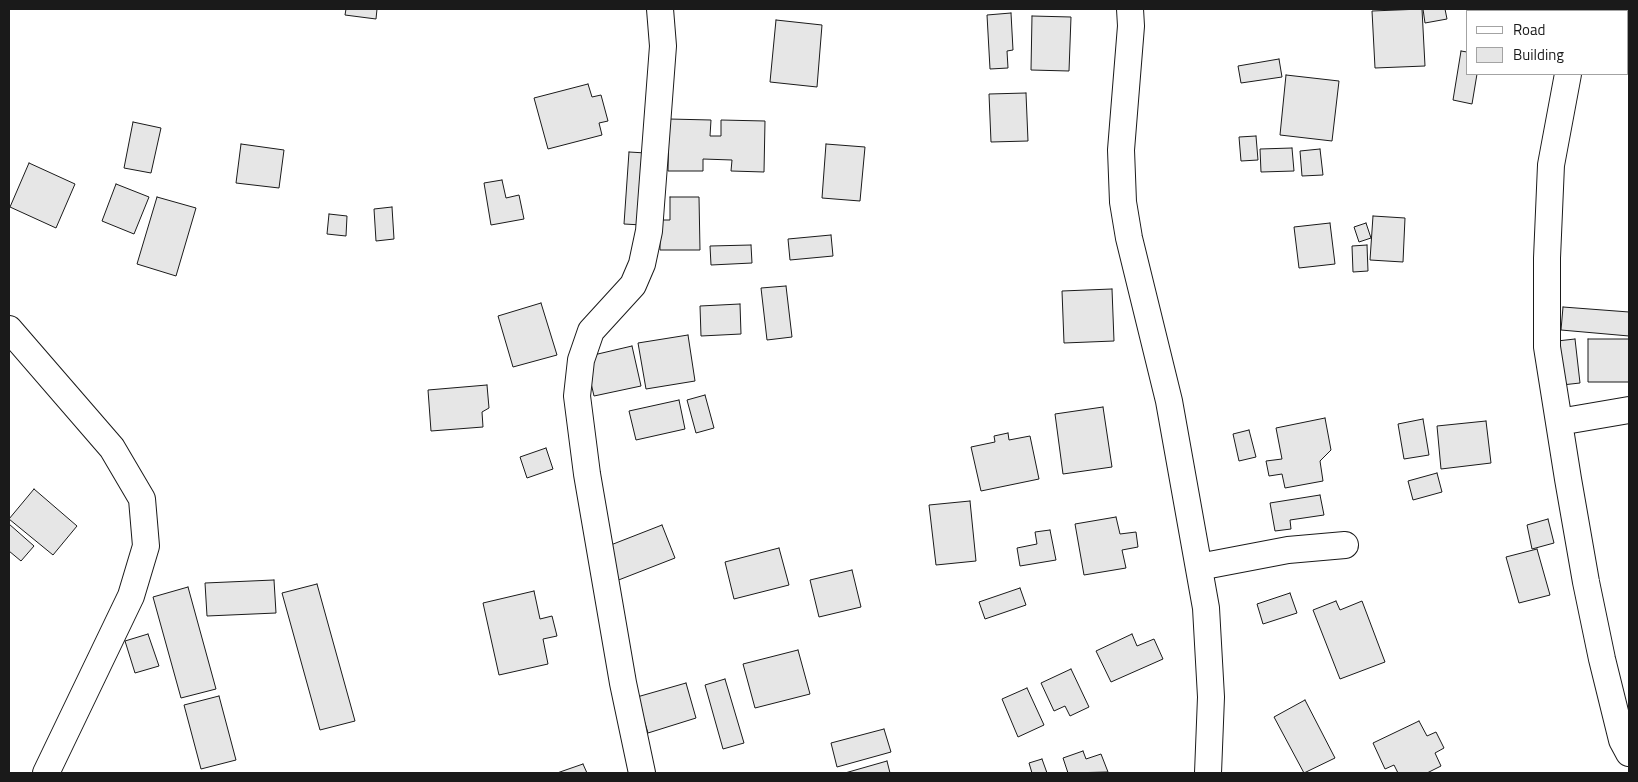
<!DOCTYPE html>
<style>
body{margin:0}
#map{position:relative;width:1638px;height:782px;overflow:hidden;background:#fff;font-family:"Titillium Web",sans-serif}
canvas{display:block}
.frame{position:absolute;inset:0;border:10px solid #1a1a1a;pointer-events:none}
.legend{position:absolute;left:1466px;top:10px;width:162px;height:65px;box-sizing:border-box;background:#fff;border:1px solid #a3a3a3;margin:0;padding:6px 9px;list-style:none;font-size:15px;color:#1a1a1a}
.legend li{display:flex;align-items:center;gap:10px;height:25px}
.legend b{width:25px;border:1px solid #a3a3a3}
</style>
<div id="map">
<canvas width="1638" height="782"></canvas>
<div class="frame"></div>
<ul class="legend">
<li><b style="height:6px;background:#fff"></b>Road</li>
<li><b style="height:14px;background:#e6e6e6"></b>Building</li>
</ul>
</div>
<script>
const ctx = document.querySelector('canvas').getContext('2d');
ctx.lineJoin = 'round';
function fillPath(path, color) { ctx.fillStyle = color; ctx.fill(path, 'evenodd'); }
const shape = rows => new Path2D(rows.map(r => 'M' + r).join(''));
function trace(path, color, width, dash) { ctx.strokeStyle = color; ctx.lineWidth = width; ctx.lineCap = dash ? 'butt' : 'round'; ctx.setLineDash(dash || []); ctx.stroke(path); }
const building = shape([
 [346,9,377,9,376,19,345,15,346,9],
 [1422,9,1425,66,1375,68,1372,11,1422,9],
 [1423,9,1445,9,1447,19,1425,23,1423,9],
 [1468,9,1499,9,1500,11,1468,11,1468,9],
 [1011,13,1013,50,1007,51,1008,68,990,69,987,15,1011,13],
 [1032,16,1071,17,1069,71,1031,70,1032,16],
 [776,20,822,25,817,87,770,82,776,20],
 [1461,51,1467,52,1467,74,1477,74,1472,104,1453,100,1461,51],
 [1279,59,1282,77,1241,83,1238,66,1279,59],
 [1286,75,1339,81,1332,141,1280,135,1286,75],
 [588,84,592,97,601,95,608,121,599,123,602,135,548,149,534,98,588,84],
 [1026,93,1028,141,991,142,989,94,1026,93],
 [669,119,711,120,710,136,721,136,721,120,765,121,764,172,731,171,732,160,703,159,703,171,668,171,669,119],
 [133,122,161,128,151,173,124,168,133,122],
 [1256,136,1258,160,1241,161,1239,137,1256,136],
 [241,144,284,150,279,188,236,183,241,144],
 [826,144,865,147,860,201,822,198,826,144],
 [1292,148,1294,171,1261,172,1260,149,1292,148],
 [1320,149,1323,175,1302,176,1300,151,1320,149],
 [629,152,646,153,642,225,624,224,629,152],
 [29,163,75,184,56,228,10,207,29,163],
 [502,180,506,198,519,195,524,219,491,225,484,183,502,180],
 [116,184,149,197,134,234,102,221,116,184],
 [157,197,196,208,176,276,137,264,157,197],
 [670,197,699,197,700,250,660,250,660,220,670,220,670,197],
 [392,207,394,239,376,241,374,209,392,207],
 [329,214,347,216,346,236,327,234,329,214],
 [1373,216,1405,218,1403,262,1370,260,1373,216],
 [1330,223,1335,264,1299,268,1294,227,1330,223],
 [1366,223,1371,238,1359,242,1354,227,1366,223],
 [831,235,833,256,790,260,788,239,831,235],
 [751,245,752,263,711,265,710,246,751,245],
 [1367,245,1368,271,1353,272,1352,246,1367,245],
 [786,286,792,337,767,340,761,288,786,286],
 [1112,289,1114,341,1064,343,1062,291,1112,289],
 [541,303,557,355,513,367,498,316,541,303],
 [740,304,741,334,701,336,700,306,740,304],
 [1563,307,1629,312,1629,336,1561,330,1563,307],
 [688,335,695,381,646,389,638,343,688,335],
 [1575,339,1580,383,1562,385,1557,341,1575,339],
 [1588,339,1629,339,1629,382,1588,382,1588,339],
 [632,346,641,386,594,396,585,357,632,346],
 [487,385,489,408,482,412,483,427,431,431,428,390,487,385],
 [705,395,714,428,696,433,687,400,705,395],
 [679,400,685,429,636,440,629,411,679,400],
 [1103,407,1112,467,1063,474,1055,414,1103,407],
 [1325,418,1331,450,1320,461,1323,481,1285,488,1282,474,1269,476,1266,461,1282,459,1276,428,1325,418],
 [1423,419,1429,455,1404,459,1398,424,1423,419],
 [1486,421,1491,463,1441,469,1437,426,1486,421],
 [1249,430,1256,457,1239,461,1233,434,1249,430],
 [1008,433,1009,440,1030,436,1039,479,981,491,971,447,995,442,994,436,1008,433],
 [546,448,553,469,527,478,520,457,546,448],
 [1437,473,1442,492,1413,500,1408,481,1437,473],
 [34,489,77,526,53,555,9,519,34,489],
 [1320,495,1324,515,1290,520,1291,529,1275,531,1270,503,1320,495],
 [970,501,976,561,936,565,929,505,970,501],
 [1116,517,1120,534,1136,532,1138,547,1122,550,1126,568,1084,575,1075,524,1116,517],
 [1548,519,1554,543,1532,549,1527,525,1548,519],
 [9,524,34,546,21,561,9,551,9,524],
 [662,525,675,558,616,581,603,548,662,525],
 [1050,530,1056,560,1020,566,1017,548,1037,544,1035,532,1050,530],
 [779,548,789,585,734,599,725,562,779,548],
 [1537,549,1550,595,1519,603,1506,557,1537,549],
 [852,570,861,607,819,617,810,580,852,570],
 [274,580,276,613,207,616,205,583,274,580],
 [317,584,355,721,320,730,282,593,317,584],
 [188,587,216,689,181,698,153,597,188,587],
 [1020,588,1026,605,985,619,979,602,1020,588],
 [534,591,540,619,552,616,557,636,543,639,548,664,499,675,483,603,534,591],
 [1290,593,1297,613,1263,624,1257,604,1290,593],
 [1336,601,1340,610,1362,601,1385,662,1340,679,1313,610,1336,601],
 [148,634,159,666,135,673,125,641,148,634],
 [1132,634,1137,646,1154,639,1163,659,1111,682,1096,651,1132,634],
 [798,650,810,694,755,708,743,664,798,650],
 [1071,669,1089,707,1070,716,1065,706,1054,711,1041,683,1071,669],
 [725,679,744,743,723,749,705,685,725,679],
 [686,683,696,718,648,733,637,697,686,683],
 [1027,688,1044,725,1018,737,1002,699,1027,688],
 [219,696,236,760,201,769,184,705,219,696],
 [1305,700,1335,758,1304,773,1274,717,1305,700],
 [1419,721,1427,736,1436,732,1444,748,1435,753,1441,766,1427,773,1398,773,1394,765,1385,769,1373,743,1419,721],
 [884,729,891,752,837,767,831,743,884,729],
 [1083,751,1086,759,1101,754,1108,772,1068,773,1063,758,1083,751],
 [1042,759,1047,773,1032,773,1029,763,1042,759],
 [887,761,890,773,845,773,887,761],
 [583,764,587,773,557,773,583,764]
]);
fillPath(building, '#e6e6e6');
trace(building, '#1a1a1a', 1);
const minor = shape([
 [1130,9,1131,26,1121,150,1123,202,1129,238,1169,401,1206,608,1211,697,1208,773],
 [1578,11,1579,9],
 [1568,74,1551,165,1547,258,1547,347,1568,479,1586,582,1602,659,1622,740,1629,753],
 [9,329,112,448,142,499,146,546,131,596,46,773],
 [1559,422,1629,410],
 [1199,567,1288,550,1345,545],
 [642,773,623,683,587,474,577,396,581,360,591,331,633,285,642,264,649,231,663,46,660,9]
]);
trace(minor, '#1a1a1a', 28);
trace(minor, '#fff', 26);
</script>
